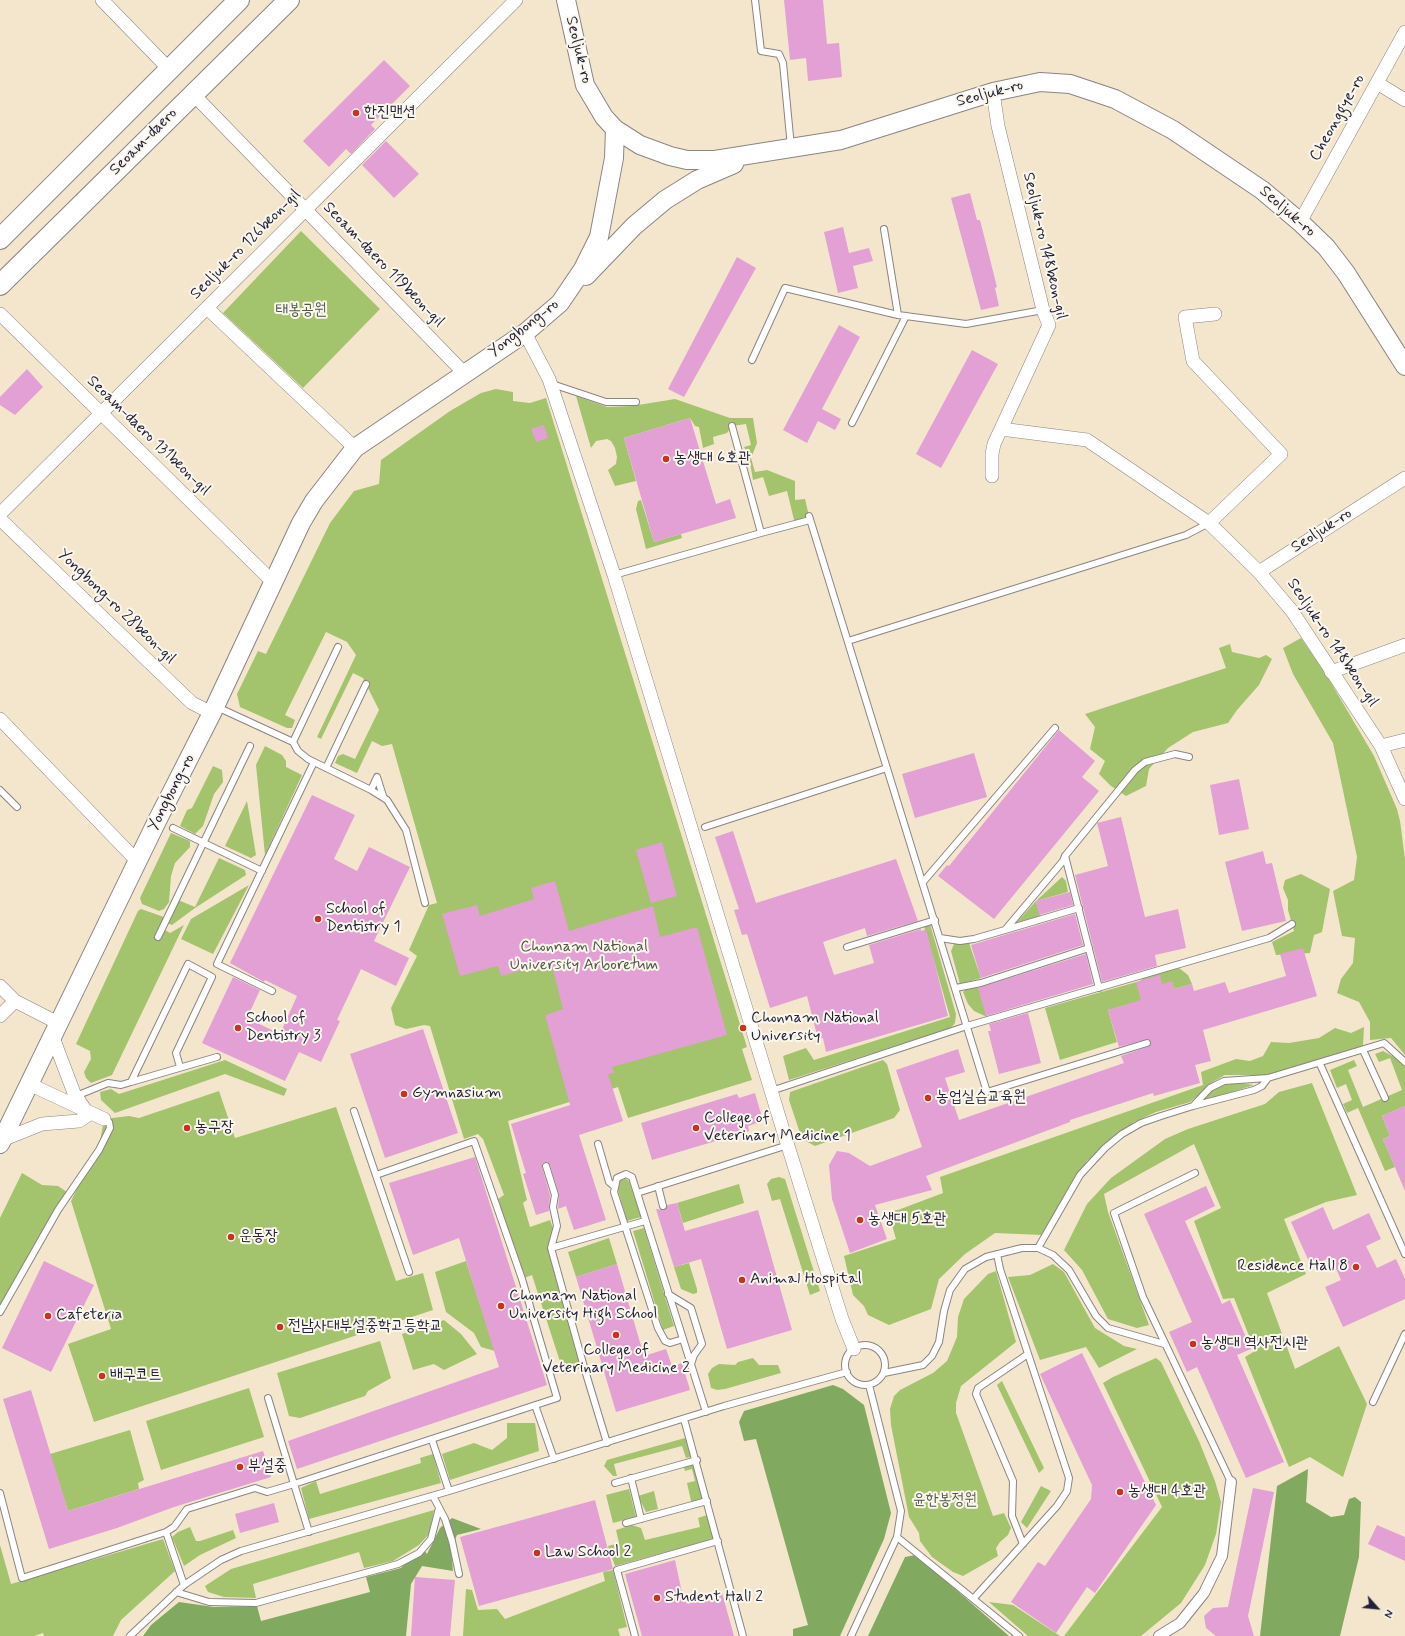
<!DOCTYPE html>
<meta charset="utf-8">
<style>
body{margin:0}
#map{position:relative;width:1405px;height:1636px;overflow:hidden;background:#f4e6cd;font-family:Mynerve,sans-serif}
canvas{display:block}
.north{position:absolute;left:1357px;top:1588px;width:40px;height:40px;-webkit-text-stroke:3px #fbf7ec;paint-order:stroke;rotate:117deg;font-size:11px;font-weight:700;line-height:16px;text-align:center;color:#22223b}
.north::after{content:'';display:block;margin:auto;width:14px;height:18px;background:#22223b;clip-path:polygon(50% 0,100% 100%,50% 72%,0 100%)}
</style>
<div id="map">
<canvas width="1405" height="1636"></canvas>
<div class="north">N</div>
</div>
<script>
const ctx = document.querySelector('canvas').getContext('2d');
ctx.lineJoin = 'round';
function fillPath(path, color) { ctx.fillStyle = color; ctx.fill(path, 'evenodd'); }
const shape = rows => new Path2D(rows.map(r => 'M' + r).join(''));
function trace(path, color, width, dash) { ctx.strokeStyle = color; ctx.lineWidth = width; ctx.lineCap = dash ? 'butt' : 'round'; ctx.setLineDash(dash || []); ctx.stroke(path); }
function drawText(font, color, halo, rows, align = 'center') {
  ctx.font = font + ' Mynerve,"Poor Story",sans-serif'; ctx.lineWidth = 4; ctx.setLineDash([]); ctx.textBaseline = 'middle'; ctx.strokeStyle = halo; ctx.fillStyle = color; for (const [text, x, y, turn = 0] of rows) {
    ctx.save(); ctx.translate(x, y); ctx.rotate((+turn || 0) * Math.PI / 180); ctx.textAlign = isNaN(turn) ? turn : align; if (halo) ctx.strokeText(text, 0, 0); ctx.fillText(text, 0, 0); ctx.restore();
  }
}
fillPath(shape([
 [301,231,380,309,303,388,223,313],
 [496,389,513,392,513,401,530,403,546,398,747,1047,742,1049,752,1080,628,1118,618,1087,508,1121,527,1200,523,1203,530,1227,550,1220,555,1234,551,1248,584,1367,564,1374,532,1275,522,1279,495,1201,504,1195,483,1139,478,1134,464,1139,430,1026,424,1025,406,1029,395,1025,391,1008,417,956,409,950,429,905,437,903,392,744,382,746,372,741,357,773,335,763,338,756,343,754,355,759,379,710,363,678,353,673,321,739,317,737,356,655,347,642,326,632,285,715,295,720,292,728,287,728,240,707,237,694,258,651,266,654,330,523,354,491,379,484,381,460,450,411,481,393],
 [576,396,607,407,632,406,675,399,730,418,753,418,757,443,751,458,755,472,767,470,795,481,795,500,805,499,810,520,795,524,787,491,769,496,763,477,753,480,749,457,744,447,751,445,746,424,732,426,727,433,713,437,714,444,703,448,699,427,695,426,690,418,624,438,636,481,615,486,608,470,616,464,617,457,615,448,611,441,607,439,596,441,591,448],
 [641,500,654,542,681,534,682,538,646,549,636,509,638,501],
 [1301,638,1324,671,1374,756,1397,809,1400,821,1405,859,1405,1055,1391,1038,1370,1040,1370,1022,1359,1002,1337,993,1341,979,1353,963,1355,938,1342,936,1333,891,1354,880,1357,857,1333,743,1293,674,1283,648],
 [1230,644,1232,652,1259,658,1266,655,1272,659,1259,685,1237,710,1228,723,1193,732,1168,748,1149,769,1146,786,1126,796,1111,786,1099,774,1105,761,1090,749,1095,727,1085,714,1226,668,1219,648],
 [265,746,282,755,286,761,286,767,302,775,265,855,256,765],
 [213,766,222,770,223,782,214,794,203,826,195,834,180,826,187,810,192,808],
 [247,801,256,855,251,858,225,846],
 [171,833,190,841,190,847,175,863,171,876,169,902,164,909,159,911,142,904,140,898],
 [219,858,245,870,246,875,195,908,172,925,167,923,178,900,195,907],
 [1301,874,1330,889,1322,932,1314,935,1310,953,1276,955,1272,942,1294,931,1288,910,1288,900,1283,888,1285,880],
 [1062,877,1066,881,1068,892,1036,901,1040,916,1016,923,1036,901],
 [249,885,213,954,181,939,191,919],
 [141,909,164,917,160,927,170,933,184,925,112,1075,91,1083,86,1078,84,1072,91,1059,90,1051,76,1044,138,911],
 [930,924,956,1014,955,1023,951,1028,789,1080,783,1056,806,1048,814,1060,950,1017,924,926],
 [969,943,981,978,960,984,951,951,954,944],
 [1179,968,1188,975,1192,984,1174,989,1172,982,1139,991,1149,1032,1136,1002,1108,1010,1117,1042,1060,1060,1045,1008,1140,981,1148,973],
 [978,986,987,1017,974,1011,968,1004,963,992,966,989],
 [1364,1027,1363,1046,1287,1070,1267,1075,1225,1075,1211,1083,1205,1090,1190,1102,1156,1112,1134,1122,1087,1161,1043,1235,995,1233,965,1254,939,1279,931,1309,889,1325,868,1315,864,1306,853,1295,844,1256,896,1239,888,1211,898,1210,943,1193,940,1177,1203,1085,1201,1072,1236,1059,1250,1061,1263,1056,1271,1042,1289,1043,1319,1038,1335,1028,1351,1033],
 [1383,1051,1396,1058,1405,1067,1405,1106,1382,1116,1390,1136,1383,1139,1395,1167,1385,1171,1358,1108,1347,1113,1343,1104,1352,1100,1346,1084,1337,1088,1330,1070,1354,1060,1357,1066,1348,1070,1363,1107,1402,1090,1390,1058,1379,1062,1375,1054],
 [225,1060,287,1089,284,1096,225,1074,115,1113,101,1100,100,1092,111,1089,119,1094],
 [883,1060,887,1064,900,1110,894,1118,815,1146,802,1139,789,1100,790,1092],
 [1240,1083,1254,1085,1201,1102,1211,1090,1224,1085],
 [1312,1083,1357,1195,1326,1202,1284,1219,1306,1274,1267,1293,1295,1369,1339,1346,1367,1404,1343,1477,1310,1457,1289,1467,1245,1357,1255,1351,1234,1298,1223,1299,1194,1221,1221,1208,1194,1144,1104,1194,1108,1212,1149,1325,1137,1328,1108,1319,1082,1270,1064,1250,1087,1204,1111,1178,1165,1139,1188,1129,1265,1104,1279,1092],
 [219,1091,235,1138,336,1107,396,1281,423,1273,433,1310,94,1422,68,1344,111,1329,71,1201,100,1142,104,1119,129,1116,139,1118],
 [22,1173,42,1185,58,1186,70,1194,0,1312,0,1218],
 [779,1177,785,1179,820,1291,810,1295,780,1199,772,1201,767,1184,771,1179],
 [626,1179,629,1181,641,1217,627,1221,618,1190,619,1181],
 [739,1184,744,1203,683,1223,677,1203],
 [644,1228,674,1326,663,1330,633,1231],
 [609,1238,617,1264,576,1277,568,1252],
 [466,1261,495,1351,481,1347,474,1333,446,1312,435,1272],
 [689,1263,697,1289,697,1293,693,1294,681,1289,674,1267],
 [1053,1264,1064,1272,1095,1328,1124,1346,1137,1349,1099,1368,1086,1347,1040,1360,1008,1277,1030,1275],
 [996,1271,1016,1342,961,1386,956,1403,956,1413,993,1516,1004,1513,1011,1528,1008,1535,1000,1542,996,1548,998,1556,963,1576,953,1572,932,1557,920,1541,919,1533,909,1517,891,1425,890,1409,894,1396,900,1390,933,1373,947,1361,957,1337,958,1317,964,1299,988,1274],
 [444,1320,461,1334,477,1354,444,1370,434,1364,413,1370,402,1334],
 [380,1341,391,1378,368,1391,365,1396,300,1418,289,1416,277,1373],
 [753,1358,759,1365,778,1365,781,1373,725,1389,717,1390,711,1388,708,1374,712,1368,719,1364,735,1365,738,1362],
 [1156,1358,1161,1362,1199,1441,1215,1481,1221,1502,1216,1534,1205,1565,1181,1603,1141,1636,1064,1636,1162,1507,1103,1383,1113,1377],
 [1002,1381,1044,1468,1039,1473,997,1385],
 [249,1388,264,1437,161,1470,146,1421],
 [507,1423,535,1423,539,1451,450,1480,442,1454,474,1443,492,1450,507,1438],
 [130,1430,144,1480,138,1483,139,1489,68,1511,50,1454],
 [685,1438,688,1440,691,1457,686,1458,682,1446,614,1464,617,1476,613,1476,604,1466,607,1460],
 [433,1454,441,1483,309,1519,301,1488,316,1481,320,1494,421,1463,420,1458],
 [695,1462,705,1500,694,1503,691,1501,687,1483,695,1481,692,1469,685,1471,683,1465],
 [1041,1486,1051,1491,1027,1528,1021,1522],
 [629,1489,636,1517,613,1523,606,1495],
 [654,1491,658,1509,646,1512,638,1496],
 [434,1510,429,1534,419,1545,393,1561,364,1568,359,1552,253,1584,256,1598,224,1597,208,1592,205,1586,231,1569],
 [707,1515,714,1539,615,1566,608,1546,619,1543,616,1530,632,1525,641,1528,645,1540,700,1527,698,1518],
 [190,1527,196,1541,200,1541,233,1530,236,1538,200,1555,184,1566,172,1537,178,1532],
 [163,1539,175,1571,121,1620,113,1636,44,1636,43,1633,34,1636,0,1636,0,1545,11,1584],
 [613,1570,627,1627,618,1629,620,1636,463,1636,466,1589,472,1590,478,1610,497,1609,505,1619,605,1581,603,1572],
 [989,1602,1013,1605,1060,1636,1028,1636]
]), '#a3c36c');
fillPath(shape([
 [833,1385,843,1389,864,1405,891,1513,884,1539,840,1636,793,1636,793,1629,808,1625,756,1439,744,1441,739,1422,744,1411],
 [1308,1469,1306,1502,1331,1517,1344,1515,1349,1499,1355,1497,1361,1502,1359,1557,1340,1636,1260,1636,1277,1486],
 [452,1518,481,1529,457,1535,451,1549,453,1571,422,1566,411,1584,406,1636,143,1636,151,1625,179,1602,214,1607,257,1606,261,1621,370,1592,366,1577,401,1568,421,1546,427,1554,440,1528],
 [916,1555,1009,1636,868,1636,905,1557]
]), '#82a960');
fillPath(shape([
 [784,0,823,0,827,44,839,43,842,77,808,81,806,58,790,60],
 [384,60,410,86,371,125,375,129,351,154,346,149,329,167,303,141],
 [386,141,419,174,394,198,362,165],
 [970,193,977,220,980,220,997,287,995,288,999,306,981,310,951,198],
 [843,227,849,253,869,248,873,261,853,266,858,288,838,293,824,232],
 [737,257,756,268,684,397,668,389],
 [839,325,860,337,822,409,841,419,835,430,818,421,807,443,783,430],
 [972,350,998,364,941,468,916,454],
 [27,369,43,387,15,415,0,405,0,397],
 [690,418,716,504,730,499,736,518,654,542,624,438],
 [544,425,548,438,536,442,531,429],
 [1059,730,1095,761,1082,777,1099,791,994,919,938,876,947,865,949,866],
 [974,753,987,797,915,818,902,774],
 [1239,779,1249,829,1219,835,1210,785],
 [312,795,355,815,334,859,357,871,369,847,410,867,374,941,409,958,396,986,361,969,337,1020,340,1021,321,1062,299,1052,285,1081,202,1043,233,977,260,990,247,1018,280,1034,297,996,265,980,264,982,230,963],
 [1121,817,1145,917,1178,909,1186,948,1155,955,1157,966,1102,982,1075,875,1108,866,1097,823],
 [733,831,756,903,896,859,918,921,867,936,865,928,823,942,834,975,874,963,869,945,921,929,921,931,926,929,948,1016,826,1052,823,1038,818,1039,807,996,770,1008,747,934,742,935,734,910,739,909,715,837],
 [662,842,677,896,651,903,636,850],
 [1263,851,1266,864,1272,863,1286,921,1242,931,1225,862],
 [555,881,569,931,653,906,660,937,697,927,727,1035,612,1067,614,1073,608,1074,623,1121,579,1135,606,1220,574,1230,566,1206,558,1209,559,1194,550,1165,547,1162,542,1163,542,1167,550,1195,549,1211,536,1215,523,1174,526,1173,511,1124,570,1105,545,1015,563,1009,551,962,501,976,498,966,460,976,442,914,477,905,480,916,534,899,531,888],
 [1070,892,1073,905,1039,915,1036,901],
 [1075,914,1083,945,981,978,971,945],
 [1303,948,1317,996,1203,1030,1211,1061,1195,1065,1200,1083,1154,1096,1153,1093,1070,1120,1070,1122,926,1176,932,1190,875,1205,887,1239,850,1253,832,1199,829,1165,837,1151,849,1153,870,1166,922,1147,896,1070,958,1049,965,1072,945,1078,959,1120,1124,1063,1121,1056,1150,1046,1151,1042,1148,1039,1119,1047,1108,1010,1141,1000,1136,982,1160,975,1162,984,1172,981,1174,989,1192,984,1194,991,1225,982,1229,993,1286,976,1280,954],
 [1086,954,1093,984,986,1016,978,988],
 [1028,1013,1041,1063,999,1074,988,1031,991,1031,989,1024],
 [423,1029,458,1133,385,1158,350,1054],
 [755,1093,763,1121,748,1126,749,1131,652,1160,641,1123,737,1094,739,1098],
 [1405,1106,1405,1191,1383,1139,1390,1136,1382,1116],
 [475,1157,547,1385,297,1469,288,1441,499,1367,459,1238,413,1255,389,1183],
 [1206,1186,1215,1206,1185,1221,1222,1304,1230,1300,1251,1349,1237,1355,1284,1462,1246,1478,1197,1367,1187,1372,1169,1332,1192,1322,1144,1214],
 [677,1203,685,1231,758,1210,792,1330,727,1349,701,1259,674,1267,656,1209,664,1210,667,1205],
 [1323,1207,1333,1230,1369,1213,1381,1239,1366,1246,1377,1268,1396,1259,1405,1279,1405,1299,1343,1327,1325,1287,1341,1280,1331,1257,1311,1266,1291,1222],
 [44,1261,94,1285,51,1372,2,1348],
 [617,1264,644,1356,666,1349,672,1366,682,1363,690,1390,616,1412,576,1277],
 [1082,1353,1156,1505,1095,1593,1087,1587,1056,1633,1011,1602,1038,1562,1045,1566,1091,1499,1092,1485,1040,1374],
 [31,1390,68,1511,263,1451,271,1477,174,1507,117,1528,49,1549,3,1399],
 [1253,1488,1274,1492,1248,1616,1254,1636,1216,1636,1206,1628,1204,1616,1213,1608,1228,1607],
 [595,1500,613,1569,479,1606,460,1537],
 [274,1503,279,1522,240,1533,235,1514],
 [1377,1525,1405,1537,1405,1561,1368,1544],
 [675,1560,684,1602,722,1593,734,1636,642,1636,625,1574],
 [415,1577,455,1580,450,1636,411,1636]
]), '#e2a0d4');
const service = shape([
 [755,0,761,51,779,54,783,63,791,147],
 [884,229,898,315],
 [752,360,785,288,898,315,966,324,1043,310],
 [552,384,606,402,636,402],
 [852,423,906,316],
 [809,516,987,1092,1147,1043],
 [761,533,810,520],
 [614,575,761,533,732,426],
 [848,641,1186,535,1209,523],
 [217,707,293,742,298,751,308,759,371,790,387,800,406,830,425,903],
 [293,742,338,647],
 [326,768,366,684],
 [0,790,17,807],
 [371,790,377,777,383,796],
 [705,827,887,768],
 [173,828,262,871],
 [1065,856,1099,988],
 [923,882,1055,728],
 [1005,930,1079,908],
 [158,937,250,746],
 [940,938,960,941,974,939,1005,930,1063,861,1065,856,1135,770,1145,762,1175,754,1189,757],
 [847,947,935,920],
 [956,988,981,983,1089,948],
 [272,991,217,964,314,762],
 [1363,1050,1385,1098],
 [1320,1064,1405,1254],
 [131,1082,217,1057],
 [771,1091,967,1026,1269,938,1292,924],
 [76,1096,108,1083,121,1085,131,1082,188,964,212,977,176,1053,180,1067],
 [1193,1106,1210,1088,1224,1081,1268,1078,1384,1043,1405,1062],
 [354,1111,409,1272],
 [598,1144,609,1182,615,1187],
 [546,1166,555,1195,553,1207,557,1226,551,1248],
 [1195,1173,1114,1213,1143,1297,1231,1482],
 [658,1186,663,1206],
 [637,1193,788,1145],
 [1038,1248,1080,1175,1105,1148,1122,1134,1141,1123,1161,1116,1193,1106,1254,1090,1262,1086,1268,1078],
 [668,1294,691,1308,702,1344,694,1355,691,1364],
 [0,1312,58,1210,99,1150,110,1128,109,1122,104,1119],
 [683,1339,670,1343,665,1341,658,1328,614,1192,617,1178,626,1174,632,1177,706,1412],
 '845 1365a20 20 0 1 1 40 0a20 20 0 1 1-40 0Z',
 [884,1373,923,1365,932,1356,939,1342,944,1311,950,1290,965,1269,986,1257,1022,1248,1038,1248,1053,1255,1069,1270,1096,1316,1108,1328,1164,1344],
 [1373,1402,1405,1334],
 [535,1405,554,1459],
 [684,1419,743,1636],
 [432,1440,449,1491],
 [607,1443,584,1367,551,1248,645,1221],
 [631,1478,641,1519],
 [615,1483,697,1460],
 [0,1493,22,1578,166,1532,174,1527,187,1509,255,1488,267,1492,294,1484,268,1398],
 [433,1496,445,1519,452,1541,459,1574],
 [626,1523,707,1501],
 [166,1532,184,1585],
 [309,1532,294,1484,557,1398,522,1279,474,1141,376,1175],
 [897,1537,1019,1636],
 [1023,1544,1012,1516,1013,1481,976,1394,978,1388,1028,1354],
 [176,1592,209,1602,256,1603,398,1564,419,1553,431,1539,439,1508],
 [974,1598,1057,1506,1067,1491,1069,1478,1000,1269,997,1254],
 [130,1636,184,1585,221,1560,241,1551,449,1491,724,1406,847,1372],
 [635,1636,617,1570,718,1541],
 [851,1636,897,1537,901,1511,869,1385]
]);
const pedestrian = shape([
 [1159,1636,1180,1623,1204,1593,1222,1556,1231,1482]
]);
const minor = shape([
 [102,0,170,70],
 [1377,83,1405,100],
 [193,94,465,374],
 [1300,222,1405,32],
 [207,308,355,448],
 [0,314,273,582],
 [525,333,549,379,614,575,783,1130,842,1319,854,1349],
 [1001,429,1087,440,1209,523,1259,572,1292,611,1381,746,1405,799],
 [992,476,992,454,994,444,1049,325,1043,310,998,126,993,92],
 [0,514,516,0],
 [0,519,192,703,212,713],
 [1209,523,1281,454,1193,361,1185,317,1215,314],
 [1259,572,1405,478],
 [1331,672,1405,645],
 [0,719,138,862],
 [1381,746,1405,740],
 [0,986,15,1001,58,1023],
 [0,1016,15,1001],
 [52,1035,74,1093,86,1111],
 [29,1084,104,1119],
 [2,1140,42,1124,79,1121,91,1113]
]);
const secondary = shape([
 [566,0,585,85,604,117,615,129,640,145,670,156,687,160,715,160,841,140,993,92,1040,82,1070,84,1115,99,1173,130,1262,190,1300,222,1326,247,1346,273,1405,366],
 [586,276,634,226,665,200,697,180,734,164],
 [0,1144,157,821,212,713,301,523,314,501,355,448,525,333,560,303,583,269,599,237,614,158,615,129]
]);
const primary = shape([
 [0,239,239,0],
 [0,285,289,0]
]);
trace(service, '#8b8484', 8);
trace(pedestrian, '#8b8484', 12);
trace(minor, '#8b8484', 14);
trace(secondary, '#8b8484', 20);
trace(primary, '#8b8484', 22);
trace(service, '#fff', 6);
trace(pedestrian, '#fff', 10);
trace(minor, '#fff', 13);
trace(secondary, '#fff', 18);
trace(primary, '#fff', 20);
for (const [x, y, r, color] of [
 [356,113,4,"#c8321e"],
 [666,459,4,"#c8321e"],
 [318,919,4,"#c8321e"],
 [238,1028,4,"#c8321e"],
 [743,1028,4,"#c8321e"],
 [404,1094,4,"#c8321e"],
 [928,1098,4,"#c8321e"],
 [187,1128,4,"#c8321e"],
 [696,1128,4,"#c8321e"],
 [860,1220,4,"#c8321e"],
 [231,1237,4,"#c8321e"],
 [1356,1267,4,"#c8321e"],
 [742,1280,4,"#c8321e"],
 [501,1306,4,"#c8321e"],
 [48,1316,4,"#c8321e"],
 [280,1327,4,"#c8321e"],
 [616,1335,4,"#c8321e"],
 [1193,1344,4,"#c8321e"],
 [102,1376,4,"#c8321e"],
 [240,1467,4,"#c8321e"],
 [1120,1492,4,"#c8321e"],
 [537,1553,4,"#c8321e"],
 [657,1598,4,"#c8321e"]
]) { const dot = new Path2D(); dot.arc(x, y, r, 0, 2 * Math.PI); ctx.fillStyle = color; ctx.fill(dot); trace(dot, '#fbf7ec', 1.5); }
drawText('16px', '#22223b', '#fbf7ec', [
 ["Seoljuk-ro",578,50,76],
 ["Seoljuk-ro",990,94,-15],
 ["Cheonggye-ro",1338,118,-61],
 ["Seoam-daero",144,142,-45],
 ["Seoljuk-ro",1287,212,41],
 ["Seoljuk-ro 126beon-gil",246,245,-45],
 ["Seoljuk-ro 148beon-gil",1044,246,77],
 ["Seoam-daero 119beon-gil",383,265,46],
 ["Yongbong-ro",524,329,-38],
 ["Seoam-daero 131beon-gil",148,436,44],
 ["Seoljuk-ro",1322,531,-33],
 ["Yongbong-ro 28beon-gil",116,607,44],
 ["Seoljuk-ro 148beon-gil",1332,643,56],
 ["Yongbong-ro",172,793,-63]
]);
drawText('16px', '#22223b', '#fbf7ec', [
 ["한진맨션",364,113],
 ["농생대 6호관",674,459],
 ["School of",326,910],
 ["Dentistry 1",326,928],
 ["School of",246,1019],
 ["Dentistry 3",246,1037],
 ["Chonnam National",751,1019],
 ["University",751,1037],
 ["Gymnasium",412,1094],
 ["농업실습교육원",936,1098],
 ["College of",704,1119],
 ["Veterinary Medicine 1",704,1137],
 ["농구장",195,1128],
 ["농생대 5호관",868,1220],
 ["운동장",239,1237],
 ["Residence Hall 8",1348,1267,"right"],
 ["Animal Hospital",750,1280],
 ["Chonnam National",509,1297],
 ["University High School",509,1315],
 ["Cafeteria",56,1316],
 ["전남사대부설중학고등학교",288,1327],
 ["농생대 역사전시관",1201,1344],
 ["College of",616,1351,"center"],
 ["Veterinary Medicine 2",616,1369,"center"],
 ["배구코트",110,1376],
 ["부설중",248,1467],
 ["농생대 4호관",1128,1492],
 ["Law School 2",545,1553],
 ["Student Hall 2",665,1598]
], 'left');
drawText('16px', '#4f5a4c', '#fbf7ec', [
 ["태봉공원",301,311],
 ["Chonnam National",584,948],
 ["University Arboretum",584,966],
 ["윤한봉정원",945,1501]
]);
</script>
